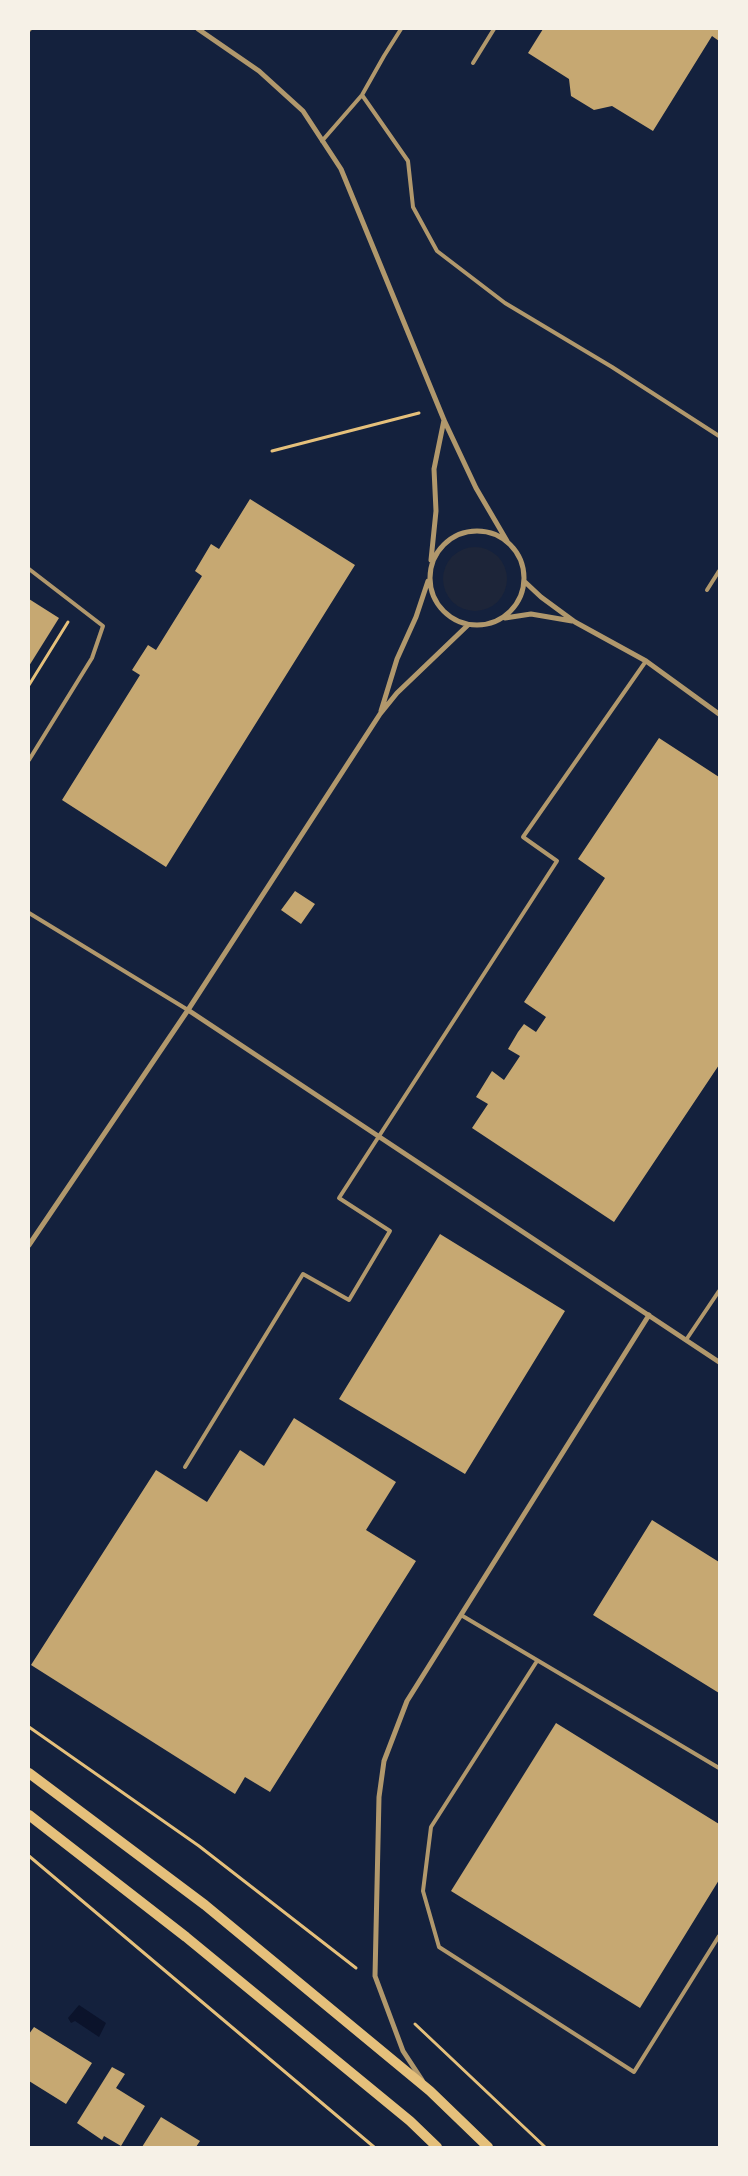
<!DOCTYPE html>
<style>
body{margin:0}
#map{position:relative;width:748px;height:2176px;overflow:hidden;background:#14213d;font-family:Ubuntu,sans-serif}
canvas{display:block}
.frame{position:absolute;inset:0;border:30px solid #f6f1e7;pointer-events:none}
</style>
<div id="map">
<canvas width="748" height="2176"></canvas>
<div class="frame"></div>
</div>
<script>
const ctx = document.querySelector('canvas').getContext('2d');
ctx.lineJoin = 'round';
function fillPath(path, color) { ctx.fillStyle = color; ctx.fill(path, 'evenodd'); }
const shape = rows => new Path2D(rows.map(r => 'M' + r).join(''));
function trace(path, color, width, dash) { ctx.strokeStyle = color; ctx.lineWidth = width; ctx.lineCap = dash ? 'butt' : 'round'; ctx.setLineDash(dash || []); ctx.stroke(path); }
fillPath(shape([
 '443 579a32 32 0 1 1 64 0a32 32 0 1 1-64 0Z'
]), '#1d2539');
fillPath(shape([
 [79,2005,106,2023,99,2037,75,2021,71,2023,68,2018]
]), '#0b132b');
fillPath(shape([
 [543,29,719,29,719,41,712,36,653,131,612,106,594,110,571,96,569,79,528,53],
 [250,499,355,565,166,867,62,800,140,675,132,670,139,659,148,645,156,650,202,576,195,571,211,544,219,549],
 [29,599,59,618,29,666],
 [659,738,719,777,719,1065,614,1222,472,1128,488,1104,476,1097,492,1071,504,1080,520,1056,508,1049,518,1032,524,1024,536,1032,546,1017,524,1002,605,878,578,859],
 [295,891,315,904,301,924,281,910],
 [440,1234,565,1311,465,1474,339,1399],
 [294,1418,396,1482,366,1530,416,1561,270,1792,245,1777,235,1794,31,1665,156,1470,207,1502,240,1450,264,1466],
 [652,1520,719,1562,719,1693,593,1615],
 [556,1723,719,1824,719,1880,640,2008,451,1891],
 [34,2027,92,2063,66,2104,29,2081,29,2034],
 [112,2067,125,2074,116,2088,145,2106,121,2146,104,2136,102,2140,77,2123],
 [161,2117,200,2141,196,2147,142,2147]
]), '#c6a872');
trace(shape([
 [272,451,419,413],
 [29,685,68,622],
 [29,1727,199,1846,356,1968],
 [29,1856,374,2147],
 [415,2024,545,2147]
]), '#e5c07b', 3);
trace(shape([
 [29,30,30,29],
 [473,63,494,29],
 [362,95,408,161,413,207,437,251,505,303,612,367,719,436],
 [322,141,362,95,384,56,401,29],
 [29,569,103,626,92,658,29,760],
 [707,590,719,571],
 [29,913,188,1010],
 [686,1340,719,1291],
 [185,1467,303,1274,349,1300,390,1231,339,1198,557,861,523,837,646,661],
 [461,1615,719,1768],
 [537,1661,431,1827,423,1891,439,1947,634,2072,719,1936]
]), '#b1986c', 4);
trace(shape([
 [198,29,259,71,303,111,341,169,444,420,476,488,507,541],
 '430 578a47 47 0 1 1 94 0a47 47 0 1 1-94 0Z',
 [431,560,436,511,434,469,444,420],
 [525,582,541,597,575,622,646,661,719,714],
 [505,618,531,614,572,621],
 [381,711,397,659,416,617,428,581],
 [188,1010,719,1362],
 [29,1245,188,1010,380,714,397,693,468,625],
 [422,2080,403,2051,375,1976,379,1797,384,1761,407,1701,649,1315]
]), '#b1986c', 5);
trace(shape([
 [29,1773,205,1905,430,2091,488,2147],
 [29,1815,186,1937,410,2121,437,2147]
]), '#e5c07b', 10);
</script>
